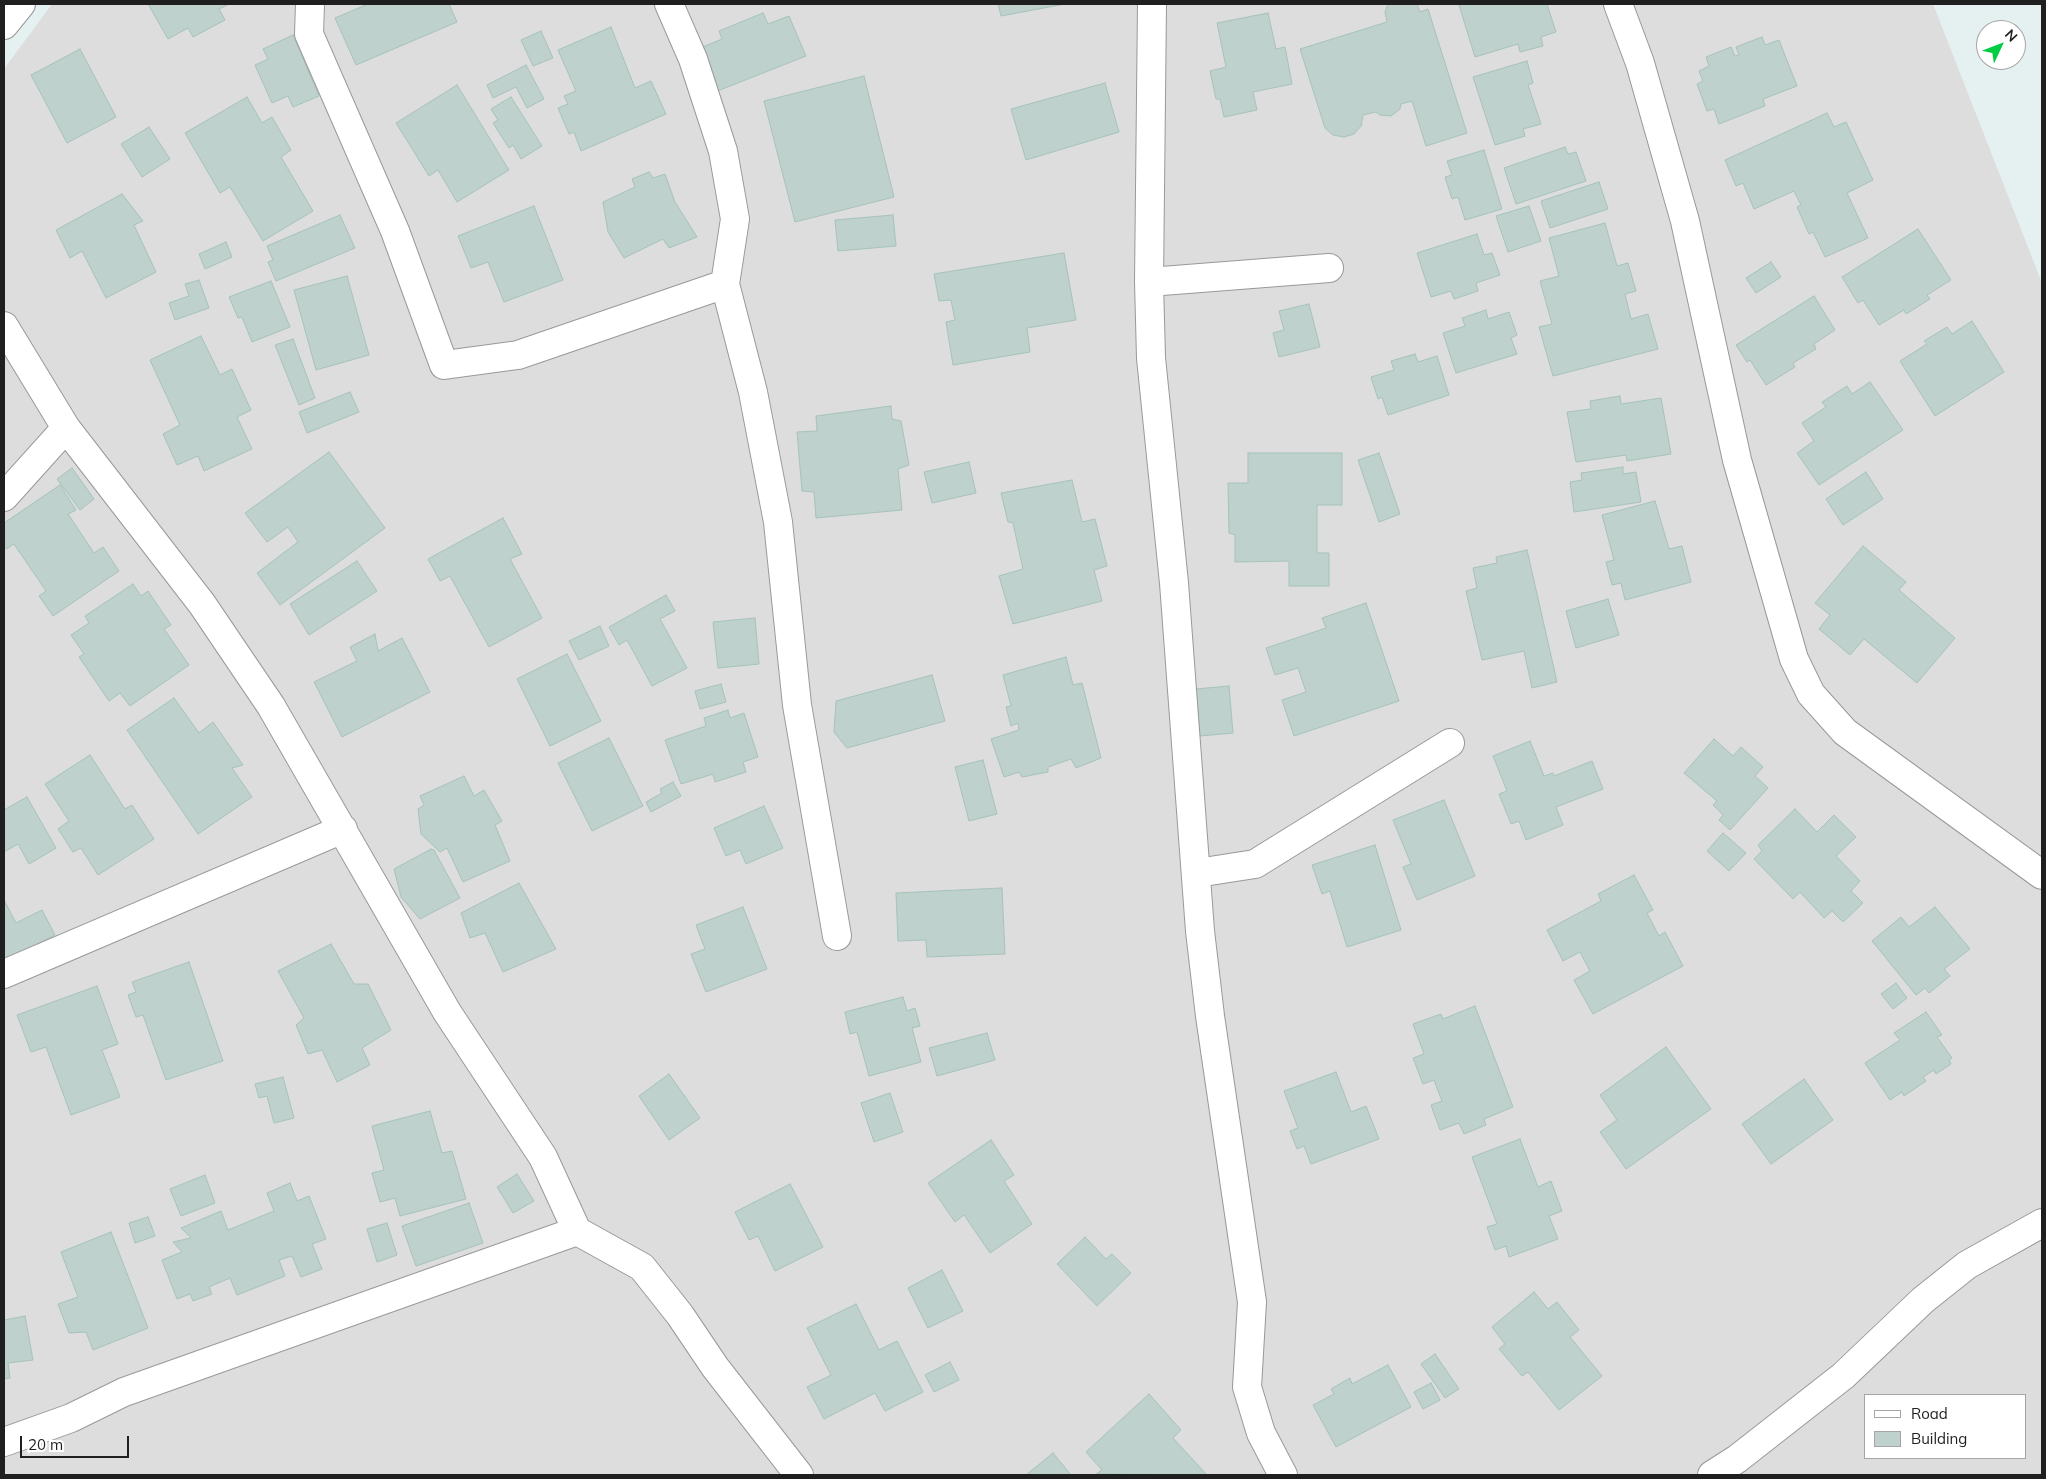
<!DOCTYPE html>
<style>
body{margin:0}
#map{position:relative;width:2046px;height:1479px;overflow:hidden;background:#e5f1f0;font-family:Mulish,sans-serif}
canvas{display:block}
.frame{position:absolute;inset:0;border:5px solid #1f1f1f;pointer-events:none}
.legend{position:absolute;left:1864px;top:1394px;width:162px;height:65px;box-sizing:border-box;background:#fff;border:1px solid #a5a5a5;margin:0;padding:6px 9px;list-style:none;font-size:15px;color:#1f1f1f}
.legend li{display:flex;align-items:center;gap:10px;height:25px}
.legend b{width:25px;border:1px solid #a5a5a5}
.north{position:absolute;left:1976px;top:20px;width:50px;height:50px;box-sizing:border-box;background:#fff;border:1px solid #a5a5a5;border-radius:50%;rotate:47deg;font-size:14px;font-weight:700;line-height:20px;text-align:center;color:#1f1f1f}
.north::after{content:'';display:block;margin:auto;width:18px;height:22px;background:#00ce42;clip-path:polygon(50% 0,100% 100%,50% 72%,0 100%)}
.scale{position:absolute;left:20px;top:1436px;width:109px;height:22px;box-sizing:border-box;border:2px solid #1f1f1f;border-top:0;padding-left:6px;font-size:15px;line-height:18px;white-space:nowrap;color:#1f1f1f;-webkit-text-stroke:4px #fff;paint-order:stroke}
</style>
<div id="map">
<canvas width="2046" height="1479"></canvas>
<div class="frame"></div>
<ul class="legend">
<li><b style="height:6px;background:#fff"></b>Road</li>
<li><b style="height:14px;background:#bed1cc"></b>Building</li>
</ul>
<div class="north">N</div>
<div class="scale">20 m</div>
</div>
<script>
const ctx = document.querySelector('canvas').getContext('2d');
ctx.lineJoin = 'round';
function fillPath(path, color) { ctx.fillStyle = color; ctx.fill(path, 'evenodd'); }
const shape = rows => new Path2D(rows.map(r => 'M' + r).join(''));
function trace(path, color, width, dash) { ctx.strokeStyle = color; ctx.lineWidth = width; ctx.lineCap = dash ? 'butt' : 'round'; ctx.setLineDash(dash || []); ctx.stroke(path); }
fillPath(shape([
 [52,4,1933,4,2042,283,2042,1475,4,1475,4,69],
 [1865,1395,2025,1395,2025,1458,1865,1458]
]), '#dcdddc');
const building = shape([
 [148,4,229,4,219,9,225,20,193,37,188,28,168,39,148,4],
 [368,4,385,4,386,5,391,4,449,4,457,22,356,65,335,18,368,4],
 [998,4,1065,4,1001,16,998,4],
 [1388,4,1417,4,1420,12,1428,9,1467,133,1426,146,1412,101,1401,104,1400,109,1391,116,1380,115,1376,112,1363,115,1361,126,1354,134,1344,137,1333,135,1325,128,1300,49,1387,22,1385,12,1388,4],
 [1464,4,1547,4,1556,32,1541,37,1543,46,1520,52,1518,44,1475,57,1459,5,1464,4],
 [763,13,768,24,789,16,806,56,715,92,698,49,722,39,719,31,763,13],
 [1268,13,1276,49,1285,47,1292,84,1253,92,1257,110,1224,117,1220,99,1216,99,1210,71,1226,67,1217,23,1268,13],
 [611,27,635,88,651,81,666,114,581,151,574,132,569,134,558,108,568,104,564,96,576,91,558,50,611,27],
 [541,31,553,58,533,66,521,40,541,31],
 [293,35,319,96,293,107,288,96,272,103,255,65,268,59,263,49,293,35],
 [1762,37,1765,45,1779,40,1797,86,1763,99,1765,106,1719,124,1714,109,1707,111,1697,84,1703,81,1699,71,1709,66,1706,57,1731,47,1735,56,1739,55,1736,47,1762,37],
 [80,49,116,117,67,143,31,75,80,49],
 [1527,61,1533,83,1528,85,1541,124,1523,129,1525,136,1495,145,1473,77,1527,61],
 [526,65,544,99,527,108,516,87,493,98,487,85,526,65],
 [864,76,894,197,795,222,764,101,864,76],
 [1105,83,1119,132,1026,160,1011,109,1105,83],
 [457,85,509,170,457,202,438,170,429,176,396,123,457,85],
 [247,97,262,123,272,117,291,150,281,157,313,211,263,241,230,187,220,193,185,133,247,97],
 [511,97,542,146,521,159,513,145,509,148,493,123,498,120,491,109,511,97],
 [1827,113,1834,127,1846,122,1873,180,1847,193,1868,238,1825,257,1813,232,1809,234,1797,207,1801,205,1794,191,1754,209,1743,183,1736,186,1725,160,1827,113],
 [149,127,170,159,142,177,121,144,149,127],
 [1565,147,1568,154,1576,152,1586,181,1516,204,1504,168,1565,147],
 [1484,150,1502,209,1465,220,1458,197,1452,199,1445,177,1452,175,1447,161,1484,150],
 [649,172,653,178,665,174,675,202,697,237,669,248,663,239,624,258,608,232,603,202,635,187,632,179,649,172],
 [1599,182,1608,209,1550,228,1541,201,1599,182],
 [122,194,143,221,134,225,156,272,106,298,82,251,70,258,56,230,122,194],
 [534,206,563,280,504,302,488,262,471,268,458,236,534,206],
 [1529,206,1541,241,1508,252,1496,216,1529,206],
 [340,215,355,248,276,281,268,262,273,260,267,246,340,215],
 [893,215,896,246,838,251,835,220,893,215],
 [1605,223,1617,266,1628,263,1636,291,1625,294,1631,319,1648,314,1658,349,1553,376,1539,327,1552,324,1540,281,1559,276,1549,238,1605,223],
 [1918,229,1951,280,1927,295,1930,299,1906,314,1904,310,1879,325,1863,300,1858,303,1842,277,1918,229],
 [1477,234,1484,255,1492,253,1500,275,1476,283,1478,291,1454,299,1451,291,1431,297,1417,253,1477,234],
 [226,242,232,257,205,269,199,254,226,242],
 [1064,253,1076,320,1027,328,1030,352,953,365,946,322,955,320,951,300,939,301,934,274,1064,253],
 [1771,262,1781,277,1756,293,1746,278,1771,262],
 [347,276,369,355,316,370,294,290,347,276],
 [199,280,209,308,175,320,169,303,189,296,185,284,199,280],
 [271,281,290,327,252,342,242,317,238,318,229,297,271,281],
 [1814,296,1835,330,1814,344,1816,349,1793,363,1795,367,1766,385,1750,360,1747,362,1736,345,1814,296],
 [1309,304,1320,347,1279,357,1273,333,1284,330,1279,311,1309,304],
 [1486,310,1488,319,1509,312,1517,335,1511,338,1517,354,1456,373,1443,333,1465,326,1462,318,1486,310],
 [1972,321,2004,372,1935,416,1900,361,1927,344,1924,341,1947,327,1952,334,1972,321],
 [201,336,220,375,232,369,251,410,237,417,252,449,204,471,198,456,177,465,163,434,180,425,150,360,201,336],
 [293,339,315,398,299,405,275,345,293,339],
 [1415,354,1418,362,1437,356,1449,395,1388,415,1382,397,1378,399,1371,377,1394,370,1391,361,1415,354],
 [1870,382,1903,430,1819,485,1797,453,1814,441,1802,423,1826,407,1822,402,1847,386,1852,394,1870,382],
 [350,392,359,412,307,433,299,412,350,392],
 [1620,396,1621,404,1661,398,1671,454,1627,461,1626,455,1576,462,1567,412,1591,409,1590,401,1620,396],
 [891,406,892,419,901,421,909,465,898,469,902,510,816,518,814,492,802,491,797,432,817,431,816,416,891,406],
 [329,452,385,528,280,605,257,573,298,542,288,527,267,542,245,513,329,452],
 [1248,453,1342,453,1342,505,1317,505,1317,553,1329,553,1329,586,1289,586,1289,561,1235,562,1235,535,1229,533,1228,483,1248,483,1248,453],
 [1379,453,1400,514,1379,522,1358,460,1379,453],
 [969,462,976,493,932,503,924,472,969,462],
 [1623,467,1623,474,1636,472,1641,502,1574,512,1570,482,1582,480,1581,473,1623,467],
 [72,468,94,499,80,510,57,479,72,468],
 [1866,472,1883,499,1843,525,1826,499,1866,472],
 [1072,480,1082,522,1095,519,1107,566,1094,570,1102,601,1013,624,999,576,1023,569,1013,523,1008,522,1001,493,1072,480],
 [60,485,76,510,68,514,94,553,103,547,119,571,53,616,39,596,46,591,14,544,6,549,4,546,4,523,60,485],
 [1655,501,1669,549,1682,546,1691,582,1625,600,1621,583,1612,585,1606,562,1614,560,1602,515,1655,501],
 [503,518,522,554,510,559,542,618,489,647,450,576,440,581,428,559,503,518],
 [1863,546,1906,582,1899,590,1955,638,1917,683,1864,639,1850,655,1819,629,1830,615,1815,603,1863,546],
 [1527,550,1557,682,1532,688,1524,651,1482,660,1466,591,1477,588,1473,568,1497,563,1496,557,1527,550],
 [357,561,377,591,309,635,290,604,357,561],
 [133,584,141,596,148,591,171,625,164,629,189,665,130,706,120,693,109,701,79,657,84,654,71,635,89,623,85,616,133,584],
 [666,595,675,611,660,619,687,668,652,686,627,640,619,645,609,627,666,595],
 [1608,599,1619,635,1576,648,1566,611,1608,599],
 [1366,603,1399,701,1294,736,1282,700,1306,692,1298,668,1275,675,1266,648,1326,628,1322,618,1366,603],
 [755,618,759,664,718,668,713,622,755,618],
 [600,626,609,646,579,660,569,641,600,626],
 [375,634,378,651,402,638,430,692,342,737,314,682,357,661,350,647,375,634],
 [567,654,601,721,550,746,517,679,567,654],
 [1066,657,1073,685,1082,683,1101,758,1076,768,1071,759,1048,767,1048,772,1022,777,1019,772,1004,777,991,739,1019,730,1018,723,1011,726,1006,707,1011,706,1003,675,1066,657],
 [932,675,945,721,847,748,834,732,836,701,932,675],
 [721,684,726,702,700,709,695,691,721,684],
 [1229,686,1233,733,1200,736,1196,689,1229,686],
 [174,698,199,733,213,722,243,765,232,768,252,797,198,834,127,730,174,698],
 [728,710,730,718,744,713,758,757,743,762,746,772,715,782,713,774,681,784,665,740,706,726,704,718,728,710],
 [609,738,643,806,592,831,558,763,609,738],
 [1714,739,1733,756,1741,747,1763,767,1755,776,1768,788,1730,830,1719,820,1723,815,1713,805,1717,801,1684,773,1714,739],
 [1530,741,1544,776,1553,773,1554,776,1592,761,1603,789,1556,807,1563,825,1526,840,1519,821,1511,824,1499,794,1507,791,1493,756,1530,741],
 [90,755,125,809,132,805,154,839,98,875,81,848,73,852,58,829,69,821,45,784,90,755],
 [983,760,997,814,969,821,955,767,983,760],
 [464,776,474,796,484,790,502,821,495,825,510,861,463,882,447,848,440,852,421,834,418,809,424,805,420,796,464,776],
 [673,782,681,796,651,812,646,802,662,793,660,789,673,782],
 [27,797,56,848,29,864,18,844,4,852,4,810,27,797],
 [1444,800,1475,876,1417,900,1403,867,1411,864,1393,820,1444,800],
 [764,806,783,848,746,864,740,850,726,856,714,828,764,806],
 [1795,809,1817,832,1834,815,1856,837,1836,856,1860,881,1851,891,1863,903,1843,922,1832,911,1824,918,1800,892,1793,899,1754,859,1762,851,1758,845,1795,809],
 [1723,833,1746,853,1729,871,1707,851,1723,833],
 [1375,845,1401,930,1347,947,1330,891,1322,894,1312,865,1375,845],
 [431,849,434,850,460,898,420,919,401,897,394,869,431,849],
 [1634,875,1653,910,1647,913,1659,936,1665,932,1683,966,1593,1014,1574,980,1590,971,1580,952,1563,961,1547,930,1601,901,1598,894,1634,875],
 [519,883,556,949,503,972,485,933,470,938,461,913,519,883],
 [1002,888,1005,954,927,957,926,940,898,941,896,893,1002,888],
 [4,900,16,923,42,910,55,935,4,961,4,900],
 [743,907,767,969,706,992,691,954,705,949,696,925,743,907],
 [1935,907,1970,949,1944,969,1950,976,1929,993,1925,988,1916,995,1872,941,1901,917,1909,927,1935,907],
 [331,944,354,984,368,984,391,1030,362,1048,370,1065,337,1082,322,1050,308,1054,296,1025,304,1018,278,971,331,944],
 [189,962,223,1061,166,1080,143,1015,136,1017,128,995,136,992,132,982,189,962],
 [1896,983,1907,998,1893,1009,1881,994,1896,983],
 [97,986,118,1044,102,1050,120,1097,71,1115,46,1047,31,1052,17,1015,97,986],
 [903,997,907,1011,915,1008,920,1026,912,1028,921,1062,869,1076,857,1032,850,1034,845,1012,903,997],
 [1475,1006,1513,1107,1484,1119,1486,1125,1464,1134,1459,1123,1440,1130,1431,1105,1442,1101,1434,1080,1423,1084,1413,1058,1424,1054,1413,1024,1441,1014,1443,1019,1475,1006],
 [1926,1012,1942,1035,1937,1037,1952,1058,1949,1060,1951,1064,1936,1074,1934,1070,1923,1077,1926,1081,1904,1096,1902,1092,1890,1100,1865,1063,1900,1040,1894,1033,1926,1012],
 [987,1033,995,1060,937,1076,929,1048,987,1033],
 [1666,1047,1711,1109,1626,1169,1600,1132,1617,1120,1600,1095,1666,1047],
 [1336,1072,1351,1112,1366,1106,1379,1139,1311,1164,1304,1146,1297,1149,1290,1131,1298,1128,1284,1091,1336,1072],
 [669,1074,700,1118,669,1140,639,1096,669,1074],
 [283,1077,294,1118,274,1123,267,1096,259,1098,255,1084,283,1077],
 [1804,1079,1833,1120,1771,1164,1742,1124,1804,1079],
 [890,1093,903,1132,874,1142,861,1103,890,1093],
 [430,1111,442,1153,452,1151,466,1199,400,1216,395,1198,380,1202,372,1173,384,1170,372,1126,430,1111],
 [1520,1139,1538,1187,1551,1181,1562,1211,1549,1216,1558,1239,1509,1257,1506,1246,1495,1250,1487,1227,1497,1224,1472,1157,1520,1139],
 [991,1140,1014,1175,1004,1181,1032,1224,990,1253,964,1215,955,1222,928,1183,991,1140],
 [517,1174,534,1201,513,1213,497,1187,517,1174],
 [205,1175,215,1203,181,1216,170,1189,205,1175],
 [290,1183,297,1201,309,1196,326,1239,312,1244,322,1269,301,1277,292,1256,279,1260,285,1276,237,1295,230,1278,209,1287,212,1294,193,1301,190,1294,177,1299,162,1260,182,1252,173,1242,191,1238,181,1228,221,1211,228,1230,274,1211,267,1193,290,1183],
 [790,1184,823,1247,775,1271,758,1236,749,1240,735,1212,790,1184],
 [469,1203,483,1243,416,1266,402,1226,469,1203],
 [148,1217,155,1236,135,1243,129,1223,148,1217],
 [387,1223,397,1255,377,1262,367,1229,387,1223],
 [111,1232,148,1328,93,1350,86,1332,69,1333,58,1304,78,1297,61,1252,111,1232],
 [1085,1237,1106,1259,1112,1254,1131,1273,1097,1306,1057,1264,1085,1237],
 [942,1270,963,1311,928,1328,908,1288,942,1270],
 [1534,1292,1548,1309,1557,1302,1579,1330,1570,1337,1602,1376,1559,1410,1528,1372,1522,1376,1499,1349,1505,1344,1492,1327,1534,1292],
 [856,1304,879,1350,897,1341,923,1392,885,1411,875,1393,824,1419,807,1387,831,1375,807,1328,856,1304],
 [25,1316,33,1360,8,1363,10,1378,4,1379,4,1320,25,1316],
 [1435,1354,1459,1389,1445,1398,1421,1364,1435,1354],
 [950,1362,959,1380,934,1392,925,1375,950,1362],
 [1388,1365,1411,1407,1336,1447,1313,1405,1334,1394,1331,1389,1350,1378,1352,1384,1388,1365],
 [1431,1383,1440,1400,1423,1409,1414,1392,1431,1383],
 [1149,1394,1181,1430,1173,1438,1207,1475,1096,1474,1102,1470,1086,1452,1149,1394],
 [1053,1453,1071,1475,1026,1475,1053,1453]
]);
fillPath(building, '#bed1cc');
trace(building, '#a6c3bc', 1);
const minor = shape([
 [310,4,309,34,395,231,444,365,518,355,725,284],
 [669,4,693,59,723,151,735,219,725,284,753,392,778,522,797,705,837,936],
 [1152,4,1149,282,1151,358,1174,583,1200,931,1210,1016,1252,1302,1247,1387,1261,1433,1283,1475],
 [1618,4,1640,63,1685,221,1737,460,1794,659,1811,694,1845,732,2042,875],
 [4,25,21,4],
 [1149,282,1329,268],
 [4,326,66,428,202,604,271,706,447,1012,543,1157,577,1231,642,1267,680,1315,715,1367,799,1475],
 [4,497,66,428],
 [1197,873,1255,864,1450,743],
 [4,974,343,829],
 [4,1442,71,1418,124,1392,577,1231],
 [1712,1475,1737,1459,1843,1376,1923,1300,1967,1265,2042,1223]
]);
trace(minor, '#999', 30);
trace(minor, '#fff', 28);
</script>
